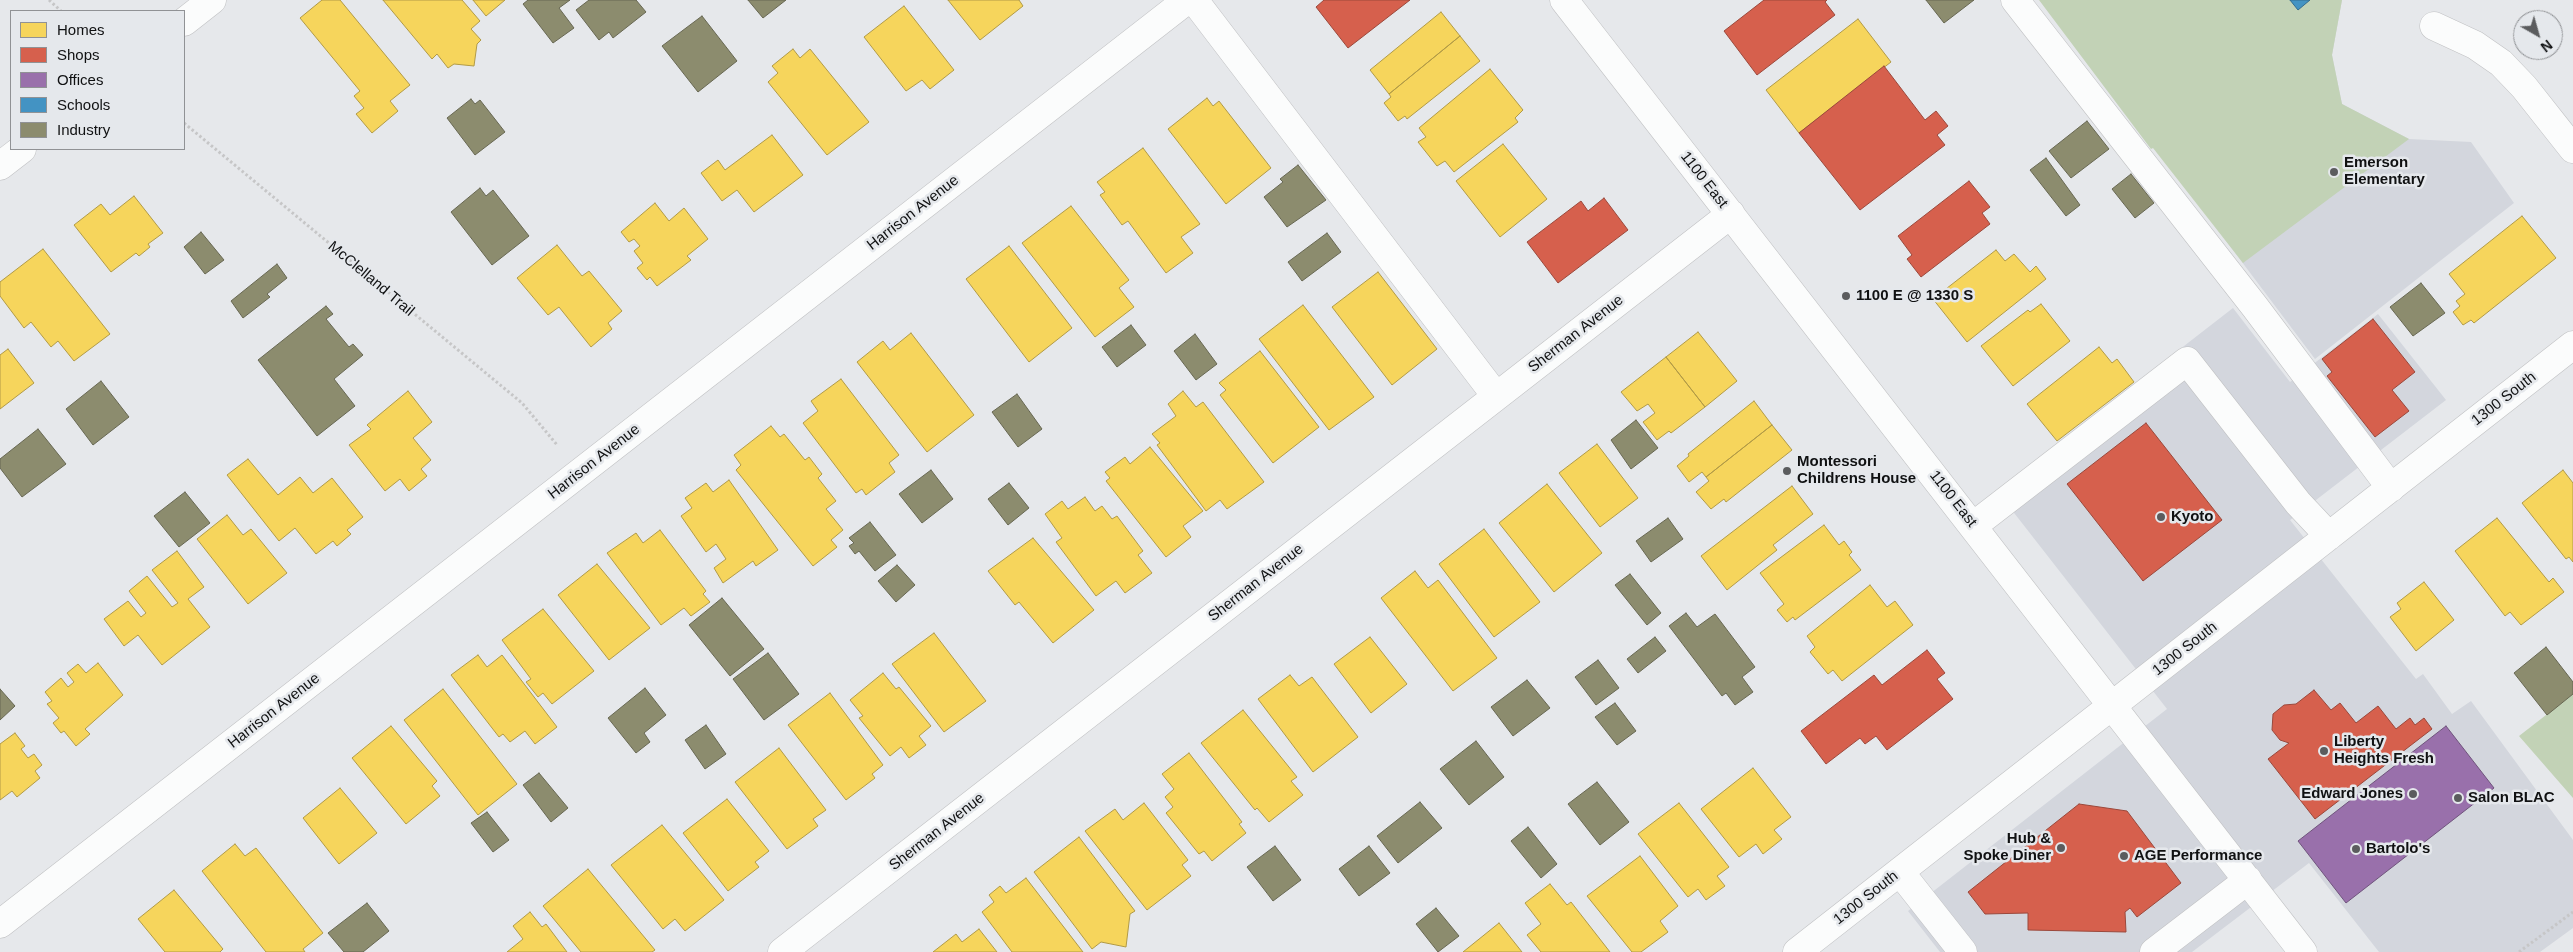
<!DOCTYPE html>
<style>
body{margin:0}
#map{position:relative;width:2573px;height:952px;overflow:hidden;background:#e6e8eb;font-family:Arial,sans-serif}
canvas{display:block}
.legend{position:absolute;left:10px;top:10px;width:175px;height:140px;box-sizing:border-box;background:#e5e8ec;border:1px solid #909295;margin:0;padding:6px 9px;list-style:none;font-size:15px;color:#101112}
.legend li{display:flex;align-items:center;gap:10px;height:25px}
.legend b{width:25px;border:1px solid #909295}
.north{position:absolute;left:2513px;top:10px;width:50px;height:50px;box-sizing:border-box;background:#e5e8ec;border:1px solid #909295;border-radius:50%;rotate:142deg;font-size:14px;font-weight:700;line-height:20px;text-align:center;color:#101112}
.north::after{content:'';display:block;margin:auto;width:18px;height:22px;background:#5b5c5e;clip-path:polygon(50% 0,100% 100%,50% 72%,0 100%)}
</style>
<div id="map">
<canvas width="2573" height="952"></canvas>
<ul class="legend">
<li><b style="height:14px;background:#f6d55c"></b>Homes</li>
<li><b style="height:14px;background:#d6604d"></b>Shops</li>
<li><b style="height:14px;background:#9970ab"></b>Offices</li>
<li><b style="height:14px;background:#4393c3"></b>Schools</li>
<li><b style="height:14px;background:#8c8c6e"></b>Industry</li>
</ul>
<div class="north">N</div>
</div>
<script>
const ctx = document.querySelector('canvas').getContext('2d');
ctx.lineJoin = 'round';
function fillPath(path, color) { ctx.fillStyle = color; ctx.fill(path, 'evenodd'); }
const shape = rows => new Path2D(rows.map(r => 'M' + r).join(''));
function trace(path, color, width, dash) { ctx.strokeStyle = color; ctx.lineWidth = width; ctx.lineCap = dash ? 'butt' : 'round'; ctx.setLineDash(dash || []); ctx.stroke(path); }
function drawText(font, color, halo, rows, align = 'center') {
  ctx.font = font + ' Arial,sans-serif'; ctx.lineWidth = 5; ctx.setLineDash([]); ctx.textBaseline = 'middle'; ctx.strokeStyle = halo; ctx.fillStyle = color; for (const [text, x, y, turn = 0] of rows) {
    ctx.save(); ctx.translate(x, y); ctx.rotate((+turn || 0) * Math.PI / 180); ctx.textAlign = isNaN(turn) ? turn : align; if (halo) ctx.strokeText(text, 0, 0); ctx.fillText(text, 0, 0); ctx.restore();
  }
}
fillPath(shape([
 [2342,0,2332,55,2342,104,2409,139,2471,142,2514,203,2315,359,2135,120],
 [2233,308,2290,382,2378,314,2446,400,2290,520,2416,679,2423,674,2452,714,2471,701,2573,840,2573,928,2540,952,2379,952,2309,863,2192,952,1940,952,1908,911,2167,709,1997,491]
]), '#d3d6dd');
fillPath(shape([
 [2039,0,2342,0,2332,55,2342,104,2409,139,2243,263,2153,148,2151,149],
 [2573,694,2573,798,2519,736]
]), '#c2d2b6');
const homes = shape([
 [322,0,340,0,410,85,390,101,398,111,372,133,356,114,364,108,354,96,360,91,300,18,322,0],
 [383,0,462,0,480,21,471,29,481,40,477,44,474,66,454,64,448,68,437,54,432,59,383,0],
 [473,0,505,0,486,16,473,0],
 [948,0,1019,0,1023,6,980,40,948,0],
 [904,6,954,70,930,89,922,80,906,91,864,37,904,6],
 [1441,12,1460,36,1389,94,1370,70,1441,12],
 [1858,19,1891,62,1799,133,1766,90,1858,19],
 [1460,36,1480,61,1407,119,1405,116,1398,121,1384,103,1391,97,1389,94,1460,36],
 [793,49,800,58,810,49,869,122,827,155,768,82,778,73,772,66,793,49],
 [1490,69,1523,110,1515,118,1518,122,1454,172,1445,161,1437,166,1418,142,1426,137,1419,128,1490,69],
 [1207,98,1213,106,1219,101,1271,168,1226,204,1168,129,1207,98],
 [772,135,803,175,754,212,737,190,722,201,701,173,718,160,725,170,772,135],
 [1503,144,1547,199,1500,237,1456,181,1503,144],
 [1143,148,1200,224,1181,237,1193,253,1166,273,1128,221,1122,225,1100,195,1105,192,1097,182,1143,148],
 [134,196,163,233,148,244,150,247,139,256,136,253,111,272,74,225,101,204,110,215,134,196],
 [655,203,669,221,684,208,708,239,687,256,691,260,657,286,650,277,647,280,637,268,643,263,634,251,640,246,634,239,629,242,621,232,655,203],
 [1071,206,1129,280,1119,288,1134,307,1095,337,1022,243,1071,206],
 [2522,216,2556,258,2474,323,2471,320,2463,325,2453,312,2460,306,2456,301,2465,294,2449,274,2522,216],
 [557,245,582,276,589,271,622,311,608,323,612,329,591,347,559,307,548,315,517,278,557,245],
 [1009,246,1072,328,1029,362,966,279,1009,246],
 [43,249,110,334,74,361,58,341,51,347,31,322,24,328,0,296,0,282,43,249],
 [1996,250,2005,261,2014,254,2030,272,2036,266,2046,279,1967,342,1933,299,1996,250],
 [1378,272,1437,349,1392,385,1332,307,1378,272],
 [2041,304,2070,341,2013,386,1981,346,2028,310,2030,312,2041,304],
 [1303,305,1374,397,1329,430,1259,339,1303,305],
 [1698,332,1737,381,1705,407,1666,357,1698,332],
 [911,333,974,415,927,452,857,362,883,341,890,350,911,333],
 [2099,347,2112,363,2117,359,2134,382,2057,441,2027,404,2099,347],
 [8,349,34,383,0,409,0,355,8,349],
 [1260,351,1319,427,1273,463,1220,395,1226,390,1219,383,1260,351],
 [1666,357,1705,407,1671,433,1669,431,1657,440,1643,422,1655,413,1648,404,1637,411,1621,392,1666,357],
 [841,379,899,455,889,463,895,472,866,495,862,489,856,493,803,423,818,411,811,401,841,379],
 [408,391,432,422,413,438,431,460,421,469,427,476,409,491,400,479,385,491,349,445,371,429,367,425,408,391],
 [1183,391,1196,407,1203,402,1264,482,1227,509,1220,500,1206,511,1157,445,1160,443,1152,434,1176,416,1168,404,1183,391],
 [1754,401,1772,425,1706,477,1702,472,1689,482,1677,466,1689,456,1688,454,1754,401],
 [1772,425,1792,450,1726,502,1724,499,1711,509,1696,492,1709,481,1706,477,1772,425],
 [771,426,780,437,784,434,805,460,809,457,822,474,818,478,836,501,826,509,843,530,831,540,837,547,813,566,736,470,741,465,734,455,771,426],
 [1597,444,1638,498,1600,527,1559,473,1597,444],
 [1150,447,1203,511,1183,526,1191,537,1166,557,1106,481,1110,478,1105,472,1125,457,1130,464,1150,447],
 [248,459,278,495,300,477,313,493,332,478,363,517,347,530,351,534,337,546,333,541,316,554,295,528,279,541,227,475,248,459],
 [2563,470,2573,483,2573,562,2569,557,2566,559,2522,503,2563,470],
 [729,480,778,550,756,566,753,561,723,583,714,568,726,559,716,544,706,552,681,516,692,508,685,498,706,483,713,492,729,480],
 [1547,484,1602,553,1554,592,1499,523,1547,484],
 [1792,486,1813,514,1773,545,1777,550,1727,590,1701,556,1792,486],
 [1085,497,1095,511,1102,506,1112,519,1117,516,1143,551,1138,555,1152,573,1125,593,1116,581,1096,596,1056,542,1062,538,1045,514,1062,501,1068,509,1085,497],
 [227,515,243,535,251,529,287,573,248,604,197,539,227,515],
 [2497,518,2549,582,2553,578,2564,592,2521,625,2510,612,2505,616,2455,551,2497,518],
 [1824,525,1839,545,1844,541,1852,552,1849,555,1861,570,1795,620,1793,617,1787,622,1777,610,1784,604,1760,573,1824,525],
 [1484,529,1540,602,1494,637,1439,564,1484,529],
 [660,530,706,591,703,594,710,602,691,616,684,608,661,625,607,553,636,533,643,543,660,530],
 [1033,538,1094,610,1053,643,1019,602,1015,605,988,571,1033,538],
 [177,551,204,587,188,599,210,627,162,665,138,635,124,646,104,619,128,601,141,617,146,613,129,591,147,576,172,607,178,603,152,570,177,551],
 [597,564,650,628,609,660,558,595,597,564],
 [1415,571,1428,588,1438,580,1497,658,1453,691,1381,598,1415,571],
 [2424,582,2454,620,2416,651,2390,617,2401,609,2397,603,2424,582],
 [1870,585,1887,607,1895,601,1913,625,1842,681,1833,670,1828,674,1810,652,1815,647,1807,636,1870,585],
 [543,609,594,671,552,704,543,693,538,697,526,682,531,679,502,640,543,609],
 [934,633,986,701,944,732,892,664,934,633],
 [1370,637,1407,684,1371,713,1334,664,1370,637],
 [478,655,487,667,502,655,557,727,535,744,525,731,510,742,503,734,499,737,451,675,478,655],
 [98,663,123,695,85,729,90,734,76,746,64,731,61,733,53,723,59,718,47,704,52,701,45,692,61,678,68,687,74,682,67,673,78,664,86,673,98,663],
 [883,673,896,689,899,687,931,726,919,736,926,745,909,758,901,747,890,756,859,718,863,716,850,700,883,673],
 [1290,675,1299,686,1312,677,1358,737,1313,772,1258,699,1290,675],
 [443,689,517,784,478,815,404,720,443,689],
 [830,693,883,765,872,774,875,778,846,800,788,725,830,693],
 [1243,710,1297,777,1291,781,1303,795,1269,822,1257,808,1255,810,1201,743,1243,710],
 [391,726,437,781,432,786,440,796,406,824,352,758,391,726],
 [15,733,25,746,21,749,28,758,34,754,42,765,35,771,40,778,17,797,12,791,0,800,0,744,15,733],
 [779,748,826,810,813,819,818,826,787,849,735,782,779,748],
 [1189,753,1242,822,1239,824,1246,833,1212,861,1204,851,1199,854,1166,813,1173,807,1165,797,1174,789,1162,774,1189,753],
 [1753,768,1791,817,1774,830,1782,839,1763,854,1756,844,1739,857,1701,809,1753,768],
 [340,788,377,833,339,864,303,818,340,788],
 [727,799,769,851,755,862,759,867,728,891,683,833,727,799],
 [1144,803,1188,860,1182,865,1191,876,1147,910,1085,831,1115,809,1123,820,1144,803],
 [1679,803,1729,867,1717,876,1725,886,1706,900,1698,889,1688,897,1638,834,1679,803],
 [662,825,724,900,685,931,675,919,663,929,611,865,662,825],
 [1079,837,1135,911,1130,914,1126,947,1101,942,1092,949,1034,872,1079,837],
 [235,844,245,856,256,848,323,933,303,949,305,952,266,952,202,871,235,844],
 [1640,856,1678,906,1660,921,1668,932,1641,952,1632,952,1587,896,1640,856],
 [588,869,655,950,652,952,581,952,543,906,588,869],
 [1026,878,1083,952,1012,952,982,912,994,902,989,895,1000,886,1006,893,1026,878],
 [1550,884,1567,905,1571,902,1610,952,1541,952,1527,935,1541,924,1525,903,1550,884],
 [174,890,223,949,220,952,165,952,138,919,174,890],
 [530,912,542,927,546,924,567,952,507,952,523,939,513,926,530,912],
 [1499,923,1522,952,1463,952,1499,923],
 [979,929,997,952,933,952,956,934,962,942,979,929]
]);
fillPath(homes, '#f6d55c');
trace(homes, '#b19a46', 1);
const shops = shape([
 [1324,0,1410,0,1348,48,1316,7,1324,0],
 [1764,0,1827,0,1825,2,1835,15,1757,75,1724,31,1764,0],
 [1884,66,1925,120,1936,111,1948,126,1937,135,1945,145,1860,210,1799,133,1884,66],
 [1969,181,1990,207,1982,213,1990,224,1921,277,1907,259,1912,255,1898,236,1969,181],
 [1604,198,1628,230,1558,283,1527,242,1581,201,1588,211,1604,198],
 [2373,319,2415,372,2392,390,2409,411,2375,437,2327,376,2332,372,2322,359,2373,319],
 [2146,423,2222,520,2143,581,2067,484,2146,423],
 [1927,650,1945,673,1937,679,1953,699,1887,750,1876,736,1865,744,1860,738,1826,764,1801,731,1874,675,1882,685,1927,650],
 [2314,690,2331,710,2340,703,2356,723,2378,706,2396,729,2410,718,2415,725,2424,718,2432,729,2315,819,2268,759,2289,743,2280,740,2272,730,2273,714,2284,705,2296,704,2314,690],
 [2079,804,2127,811,2181,883,2137,917,2130,908,2125,912,2126,932,2028,930,2028,913,1985,914,1968,892,2079,804]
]);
fillPath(shops, '#d6604d');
trace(shops, '#9b483b', 1);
const offices = shape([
 [2446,726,2494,788,2346,903,2298,841,2446,726]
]);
fillPath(offices, '#9970ab');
trace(offices, '#70547d', 1);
const schools = shape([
 [2290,0,2310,0,2298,10,2290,0]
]);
fillPath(schools, '#4393c3');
trace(schools, '#346c8e', 1);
const industry = shape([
 [528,0,570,0,559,8,574,28,553,43,523,4,528,0],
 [589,0,636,0,646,12,613,38,609,32,599,40,576,10,589,0],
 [748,0,786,0,763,18,748,0],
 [1926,0,1974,0,1944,23,1926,0],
 [702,16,737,61,698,92,662,46,702,16],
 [471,99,475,104,480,100,505,132,475,155,447,118,471,99],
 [2087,121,2109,149,2071,178,2049,151,2087,121],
 [2046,158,2080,205,2066,216,2030,170,2046,158],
 [1298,165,1326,200,1287,227,1264,197,1283,182,1280,179,1298,165],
 [2131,174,2154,203,2135,218,2112,189,2131,174],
 [480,188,486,196,493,190,529,236,492,265,451,212,480,188],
 [201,232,224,260,205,274,184,247,201,232],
 [1327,233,1341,252,1302,281,1288,262,1327,233],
 [277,264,287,278,267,294,270,297,243,318,231,301,277,264],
 [2421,283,2445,313,2413,336,2390,307,2421,283],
 [326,306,333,314,326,319,349,347,353,344,363,355,334,379,355,406,317,436,258,360,326,306],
 [1131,325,1146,345,1117,367,1102,347,1131,325],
 [1195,334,1217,364,1196,380,1174,351,1195,334],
 [101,381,129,417,93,445,66,409,101,381],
 [1017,394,1042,429,1018,447,992,412,1017,394],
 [1636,420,1658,448,1631,469,1611,440,1636,420],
 [38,429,66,464,22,497,0,468,0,459,38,429],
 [931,470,953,499,922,523,899,494,931,470],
 [1009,483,1029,508,1008,525,988,499,1009,483],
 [185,492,210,523,179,547,154,516,185,492],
 [1668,518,1683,539,1651,562,1636,541,1668,518],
 [870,522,896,555,875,571,859,551,855,554,849,546,854,543,849,538,870,522],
 [897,565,915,585,896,602,878,581,897,565],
 [1630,574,1661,613,1647,625,1615,585,1630,574],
 [722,598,764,649,730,676,689,625,722,598],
 [1686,613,1697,627,1715,614,1755,667,1742,677,1753,692,1735,705,1726,693,1722,696,1669,626,1686,613],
 [1655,637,1666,651,1638,673,1627,659,1655,637],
 [2546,647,2573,682,2573,694,2547,715,2514,673,2546,647],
 [768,653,799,694,764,720,733,679,768,653],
 [1598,660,1619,688,1596,705,1575,677,1598,660],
 [1527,680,1550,708,1513,736,1491,707,1527,680],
 [645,688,666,715,644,733,650,742,636,753,608,718,645,688],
 [0,689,15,706,0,720,0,689],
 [1615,703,1636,731,1617,745,1595,717,1615,703],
 [706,725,726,754,705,769,685,740,706,725],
 [1476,741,1504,777,1469,805,1440,769,1476,741],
 [539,773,568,808,551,822,523,785,539,773],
 [1597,782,1629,822,1600,845,1568,804,1597,782],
 [1420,802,1442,828,1398,863,1377,836,1420,802],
 [487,812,509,840,493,852,471,823,487,812],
 [1528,827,1557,864,1541,878,1511,841,1528,827],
 [1275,846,1301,880,1273,901,1247,867,1275,846],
 [1369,846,1390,873,1359,896,1339,869,1369,846],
 [367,903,389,931,363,952,344,952,328,933,367,903],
 [1436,908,1459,936,1438,952,1416,924,1436,908]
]);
fillPath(industry, '#8c8c6e');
trace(industry, '#676752', 1);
const minor = shape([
 [1194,0,1496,396],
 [1564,0,2303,952],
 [2015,0,2255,307,2391,488],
 [184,22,212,0],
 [2434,26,2475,45,2501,63,2524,87,2573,149],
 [0,166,22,149],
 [1973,526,2187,361,2298,503,2329,536],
 [1900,872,1963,952],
 [0,924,1187,0],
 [782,952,1731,214],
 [1797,952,2573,345],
 [2154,952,2248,880]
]);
trace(minor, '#c0c1c3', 29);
trace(shape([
 [49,0,61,11],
 [184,123,522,403,558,446],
 [2519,952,2573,912]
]), '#c6c6c7', 3, [2.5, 2.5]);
trace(minor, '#fbfcfc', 28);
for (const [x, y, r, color] of [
 [2334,172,5,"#5b5c5e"],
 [1846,296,5,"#5b5c5e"],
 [1787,471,5,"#5b5c5e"],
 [2161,517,5,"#5b5c5e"],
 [2324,751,5,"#5b5c5e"],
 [2413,794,5,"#5b5c5e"],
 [2458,798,5,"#5b5c5e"],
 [2061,848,5,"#5b5c5e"],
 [2356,849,5,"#5b5c5e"],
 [2124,856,5,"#5b5c5e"]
]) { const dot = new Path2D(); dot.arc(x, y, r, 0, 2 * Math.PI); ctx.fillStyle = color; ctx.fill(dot); trace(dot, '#e5e8ec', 2); }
drawText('bold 15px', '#101112', '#e5e8ec', [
 ["Emerson",2344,163],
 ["Elementary",2344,180],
 ["1100 E @ 1330 S",1856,296],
 ["Montessori",1797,462],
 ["Childrens House",1797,479],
 ["Kyoto",2171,517],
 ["Liberty",2334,742],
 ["Heights Fresh",2334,759],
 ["Edward Jones",2403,794,"right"],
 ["Salon BLAC",2468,798],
 ["Hub &",2051,839,"right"],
 ["Spoke Diner",2051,856,"right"],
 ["Bartolo's",2366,849],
 ["AGE Performance",2134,856]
], 'left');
drawText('15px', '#101112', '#e5e8ec', [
 ["1100 East",1704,180,52],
 ["Harrison Avenue",913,213,-38],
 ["McClelland Trail",371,279,40],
 ["Sherman Avenue",1576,334,-38],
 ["1300 South",2504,399,-38],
 ["Harrison Avenue",594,462,-38],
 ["1100 East",1953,499,52],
 ["Sherman Avenue",1256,583,-38],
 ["1300 South",2185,649,-38],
 ["Harrison Avenue",274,711,-38],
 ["Sherman Avenue",937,832,-38],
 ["1300 South",1866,898,-38]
]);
</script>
